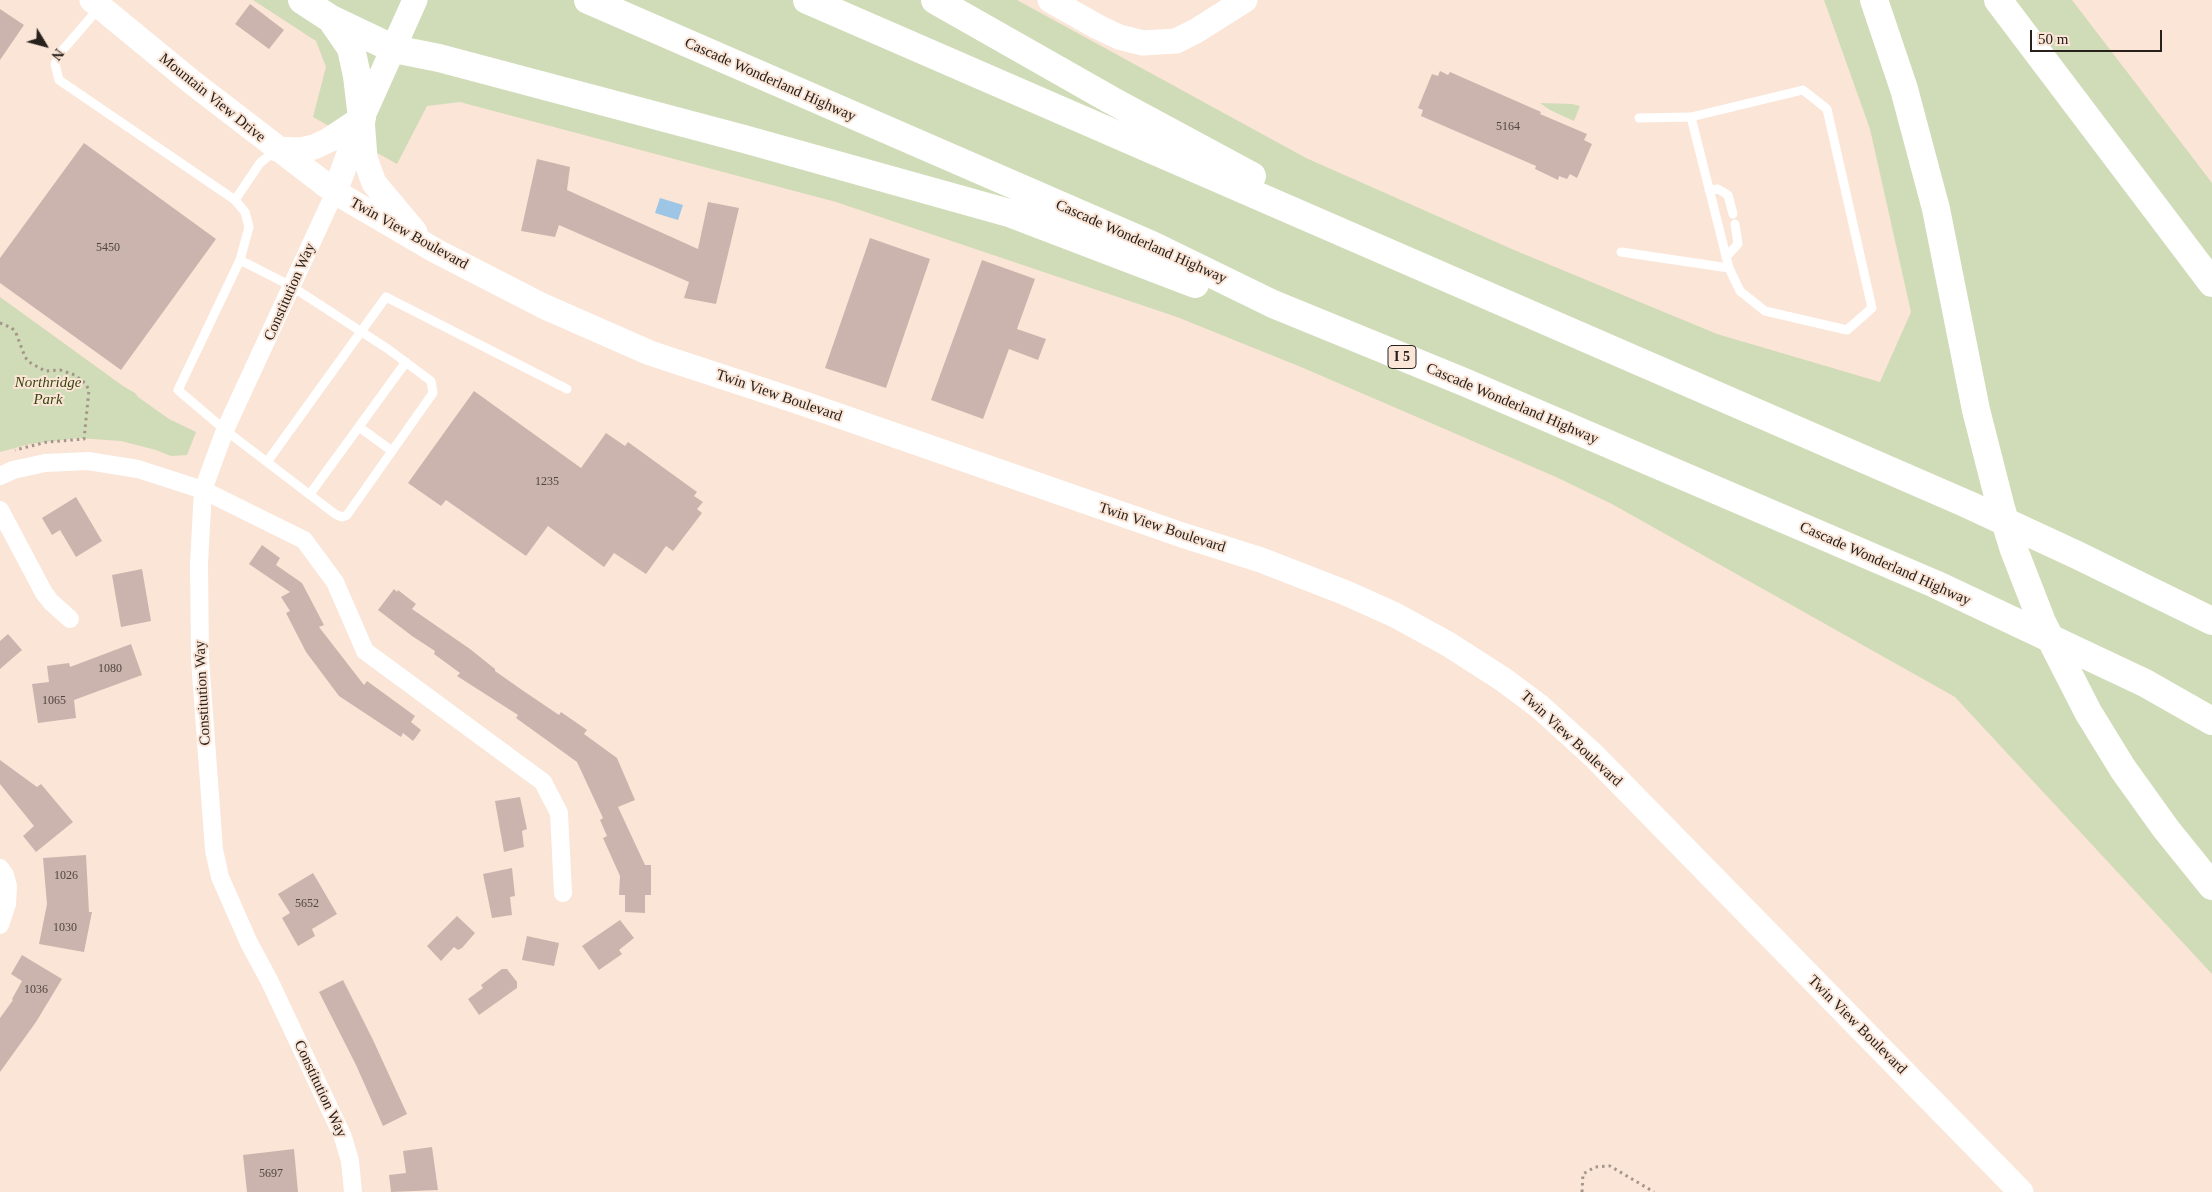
<!DOCTYPE html>
<style>
body{margin:0}
#map{position:relative;width:2212px;height:1192px;overflow:hidden;background:#fae5d7;font-family:Georgia,serif}
canvas{display:block}
.north{position:absolute;left:20px;top:20px;width:50px;height:50px;-webkit-text-stroke:4px #fae5d7;paint-order:stroke;rotate:127deg;font-size:14px;font-weight:700;line-height:20px;text-align:center;color:#27201b}
.north::after{content:'';display:block;margin:auto;width:18px;height:22px;background:#27201b;clip-path:polygon(50% 0,100% 100%,50% 72%,0 100%)}
.scale{position:absolute;left:2030px;top:30px;width:132px;height:22px;box-sizing:border-box;border:2px solid #27201b;border-top:0;padding-left:6px;font-size:15px;line-height:18px;white-space:nowrap;color:#27201b;-webkit-text-stroke:4px #fae5d7;paint-order:stroke}
</style>
<div id="map">
<canvas width="2212" height="1192"></canvas>
<div class="north">N</div>
<div class="scale">50 m</div>
</div>
<script>
const ctx = document.querySelector('canvas').getContext('2d');
ctx.lineJoin = 'round';
function fillPath(path, color) { ctx.fillStyle = color; ctx.fill(path, 'evenodd'); }
const shape = rows => new Path2D(rows.map(r => 'M' + r).join(''));
function trace(path, color, width, dash) { ctx.strokeStyle = color; ctx.lineWidth = width; ctx.lineCap = dash ? 'butt' : 'round'; ctx.setLineDash(dash || []); ctx.stroke(path); }
function drawText(font, color, halo, rows, align = 'center') {
  ctx.font = font + ' Georgia,serif'; ctx.lineWidth = 4; ctx.setLineDash([]); ctx.textBaseline = 'middle'; ctx.strokeStyle = halo; ctx.fillStyle = color; for (const [text, x, y, turn = 0] of rows) {
    ctx.save(); ctx.translate(x, y); ctx.rotate((+turn || 0) * Math.PI / 180); ctx.textAlign = isNaN(turn) ? turn : align; if (halo) ctx.strokeText(text, 0, 0); ctx.fillText(text, 0, 0); ctx.restore();
  }
}
fillPath(shape([
 [253,0,1017,0,1306,158,1514,250,1717,334,1880,382,1911,312,1870,129,1824,0,2072,0,2212,183,2212,974,1955,697,1612,504,1556,477,1301,367,1177,317,836,202,460,102,427,106,397,164,313,117,326,67,316,41],
 [1540,103,1572,104,1580,106,1574,121,1550,110],
 [0,297,123,386,135,393,138,397,169,419,196,432,187,455,171,456,156,450,121,441,78,438,30,444,0,452]
]), '#d0dbb7');
fillPath(shape([
 [660,198,683,205,678,220,655,213]
]), '#9cc5e6');
fillPath(shape([
 [250,4,284,30,269,49,235,24],
 [0,9,24,25,0,60],
 [1440,71,1448,75,1450,72,1541,112,1540,114,1587,134,1584,140,1592,144,1577,178,1570,174,1567,179,1559,176,1558,180,1535,169,1536,166,1421,116,1423,110,1418,108,1432,74,1438,76],
 [84,143,216,239,121,370,0,283,0,258],
 [537,159,570,167,567,190,698,249,708,202,739,208,716,304,684,298,689,282,559,225,555,237,521,231],
 [870,238,930,259,886,388,825,368],
 [982,260,1035,279,1017,329,1046,339,1038,360,1009,349,983,419,931,400],
 [474,391,581,468,606,433,625,446,628,442,697,492,694,496,703,502,697,509,702,513,673,551,666,546,646,574,614,553,604,567,548,526,526,556,446,500,441,506,408,483],
 [76,497,102,541,76,557,60,530,52,535,42,518],
 [262,545,280,558,276,565,302,583,324,625,319,627,364,685,367,681,415,716,411,722,421,730,413,741,403,733,401,737,339,696,306,652,286,613,290,611,281,597,290,592,249,564],
 [142,569,151,621,121,627,112,575],
 [394,589,397,592,398,590,416,604,412,609,470,649,495,669,495,671,522,690,559,715,561,712,587,730,584,734,617,758,635,800,618,807,645,865,651,865,651,895,645,895,645,913,625,912,625,895,619,895,620,876,603,838,607,836,600,820,603,818,577,762,516,718,518,715,457,676,460,673,434,654,435,651,412,636,378,610],
 [8,634,22,650,0,669,0,641],
 [131,644,142,675,74,700,76,718,38,723,32,684,49,682,47,666,69,663,70,667],
 [0,760,37,787,41,784,73,822,36,852,23,836,34,826,0,784],
 [520,797,527,829,522,831,524,847,504,852,495,801],
 [86,855,89,912,92,912,84,952,39,944,47,904,43,858],
 [512,868,515,896,510,897,512,915,492,918,483,874],
 [313,873,337,914,312,929,315,936,298,946,282,918,290,913,278,894],
 [457,916,475,933,462,948,458,950,454,947,441,961,427,946],
 [620,920,634,938,619,950,622,954,599,970,582,946],
 [527,936,559,943,554,966,522,960],
 [22,955,62,979,36,1022,0,1072,0,1018,13,1000,12,999,22,981,11,974],
 [502,969,507,969,517,982,517,988,479,1015,468,999,483,988,481,985],
 [343,980,373,1040,407,1114,383,1126,356,1065,319,992],
 [432,1147,438,1190,391,1192,389,1175,406,1173,403,1151],
 [294,1149,298,1192,247,1192,243,1155]
]), '#ccb4ae');
trace(shape([
 [0,323,12,328,16,333,25,357,29,362,45,371,60,370,75,375,85,383,89,390,84,439,47,442,15,450],
 [1582,1192,1583,1174,1595,1167,1610,1166,1654,1192]
]), '#a4958a', 3, [2.5, 4]);
trace(shape([
 [99,8,61,52,55,64,59,80,235,200,245,212,249,227,240,260,178,390,225,430,335,514,342,517,347,515,433,393,431,381,388,349,291,286,240,260],
 [1691,117,1729,268],
 [1709,190,1718,189,1728,195,1733,214],
 [235,200,260,163,276,150],
 [1621,252,1729,268,1740,291,1765,311,1847,330,1872,308,1827,109,1803,90,1691,117,1639,118],
 [1726,257,1738,244,1735,224],
 [359,427,392,451],
 [267,462,386,297,567,389],
 [310,494,406,362]
]), '#fff', 9);
trace(shape([
 [335,192,225,430,203,490,199,563,200,659,214,850,220,877,249,943,269,980,343,1137,350,1161,353,1192],
 [0,476,13,470,45,463,88,461,138,469,203,490,304,540,335,582,365,651,543,782,559,813,563,893],
 [0,510,44,593,51,602,70,619],
 [0,868,5,875,8,886,7,904,0,925]
]), '#fff', 18);
trace(shape([
 [92,0,193,83,335,192,436,251,543,306,650,353,805,404,1182,535,1261,560,1346,593,1395,615,1448,644,1504,680,1540,707,1593,755,2021,1192],
 [1050,0,1098,27,1119,37,1143,43,1176,41,1196,31,1245,0],
 [277,149,300,150,314,147,329,140,362,118,365,158,374,183,415,232],
 [335,192,362,118,415,0]
]), '#fff', 25);
trace(shape([
 [302,0,331,19,351,48,357,76,362,118],
 [588,0,1152,245,1273,304,1464,382,1935,584,2145,683,2212,721],
 [807,0,1967,504,2077,555,2212,621],
 [935,0,1111,100,1252,176],
 [1874,0,1904,89,1936,209,1976,410,2001,508,2014,550,2042,622,2088,712,2123,769,2166,829,2212,886],
 [1998,0,2212,283],
 [331,19,394,49,439,58,744,139,1009,213,1195,284]
]), '#fff', 28);
drawText('12px', '#504540', null, [
 ["5164",1508,127],
 ["5450",108,248],
 ["1235",547,482],
 ["1080",110,669],
 ["1065",54,701],
 ["1026",66,876],
 ["5652",307,904],
 ["1030",65,928],
 ["1036",36,990],
 ["5697",271,1174]
]);
for (const [x, y, w] of [
 [1402,357,28]
]) { const box = new Path2D(); box.roundRect(x - w / 2, y - 11.5, w, 23, 4); ctx.fillStyle = '#fae5d7'; ctx.fill(box); trace(box, '#27201b', 1); }
drawText('bold 14px', '#27201b', null, [
 ["I 5",1402,357]
]);
drawText('15px', '#27201b', '#fae5d7', [
 ["Cascade Wonderland Highway",770,80,24],
 ["Mountain View Drive",212,98,39],
 ["Twin View Boulevard",409,234,29],
 ["Cascade Wonderland Highway",1141,242,24],
 ["Constitution Way",290,292,-66],
 ["Twin View Boulevard",779,396,19],
 ["Cascade Wonderland Highway",1512,404,23],
 ["Twin View Boulevard",1162,528,18],
 ["Cascade Wonderland Highway",1885,564,24],
 ["Constitution Way",203,693,-93],
 ["Twin View Boulevard",1571,739,43],
 ["Twin View Boulevard",1857,1025,45],
 ["Constitution Way",320,1089,65]
]);
drawText('italic 15px', '#39440f', '#fae5d7', [
 ["Northridge",48,383],
 ["Park",48,400]
]);
</script>
